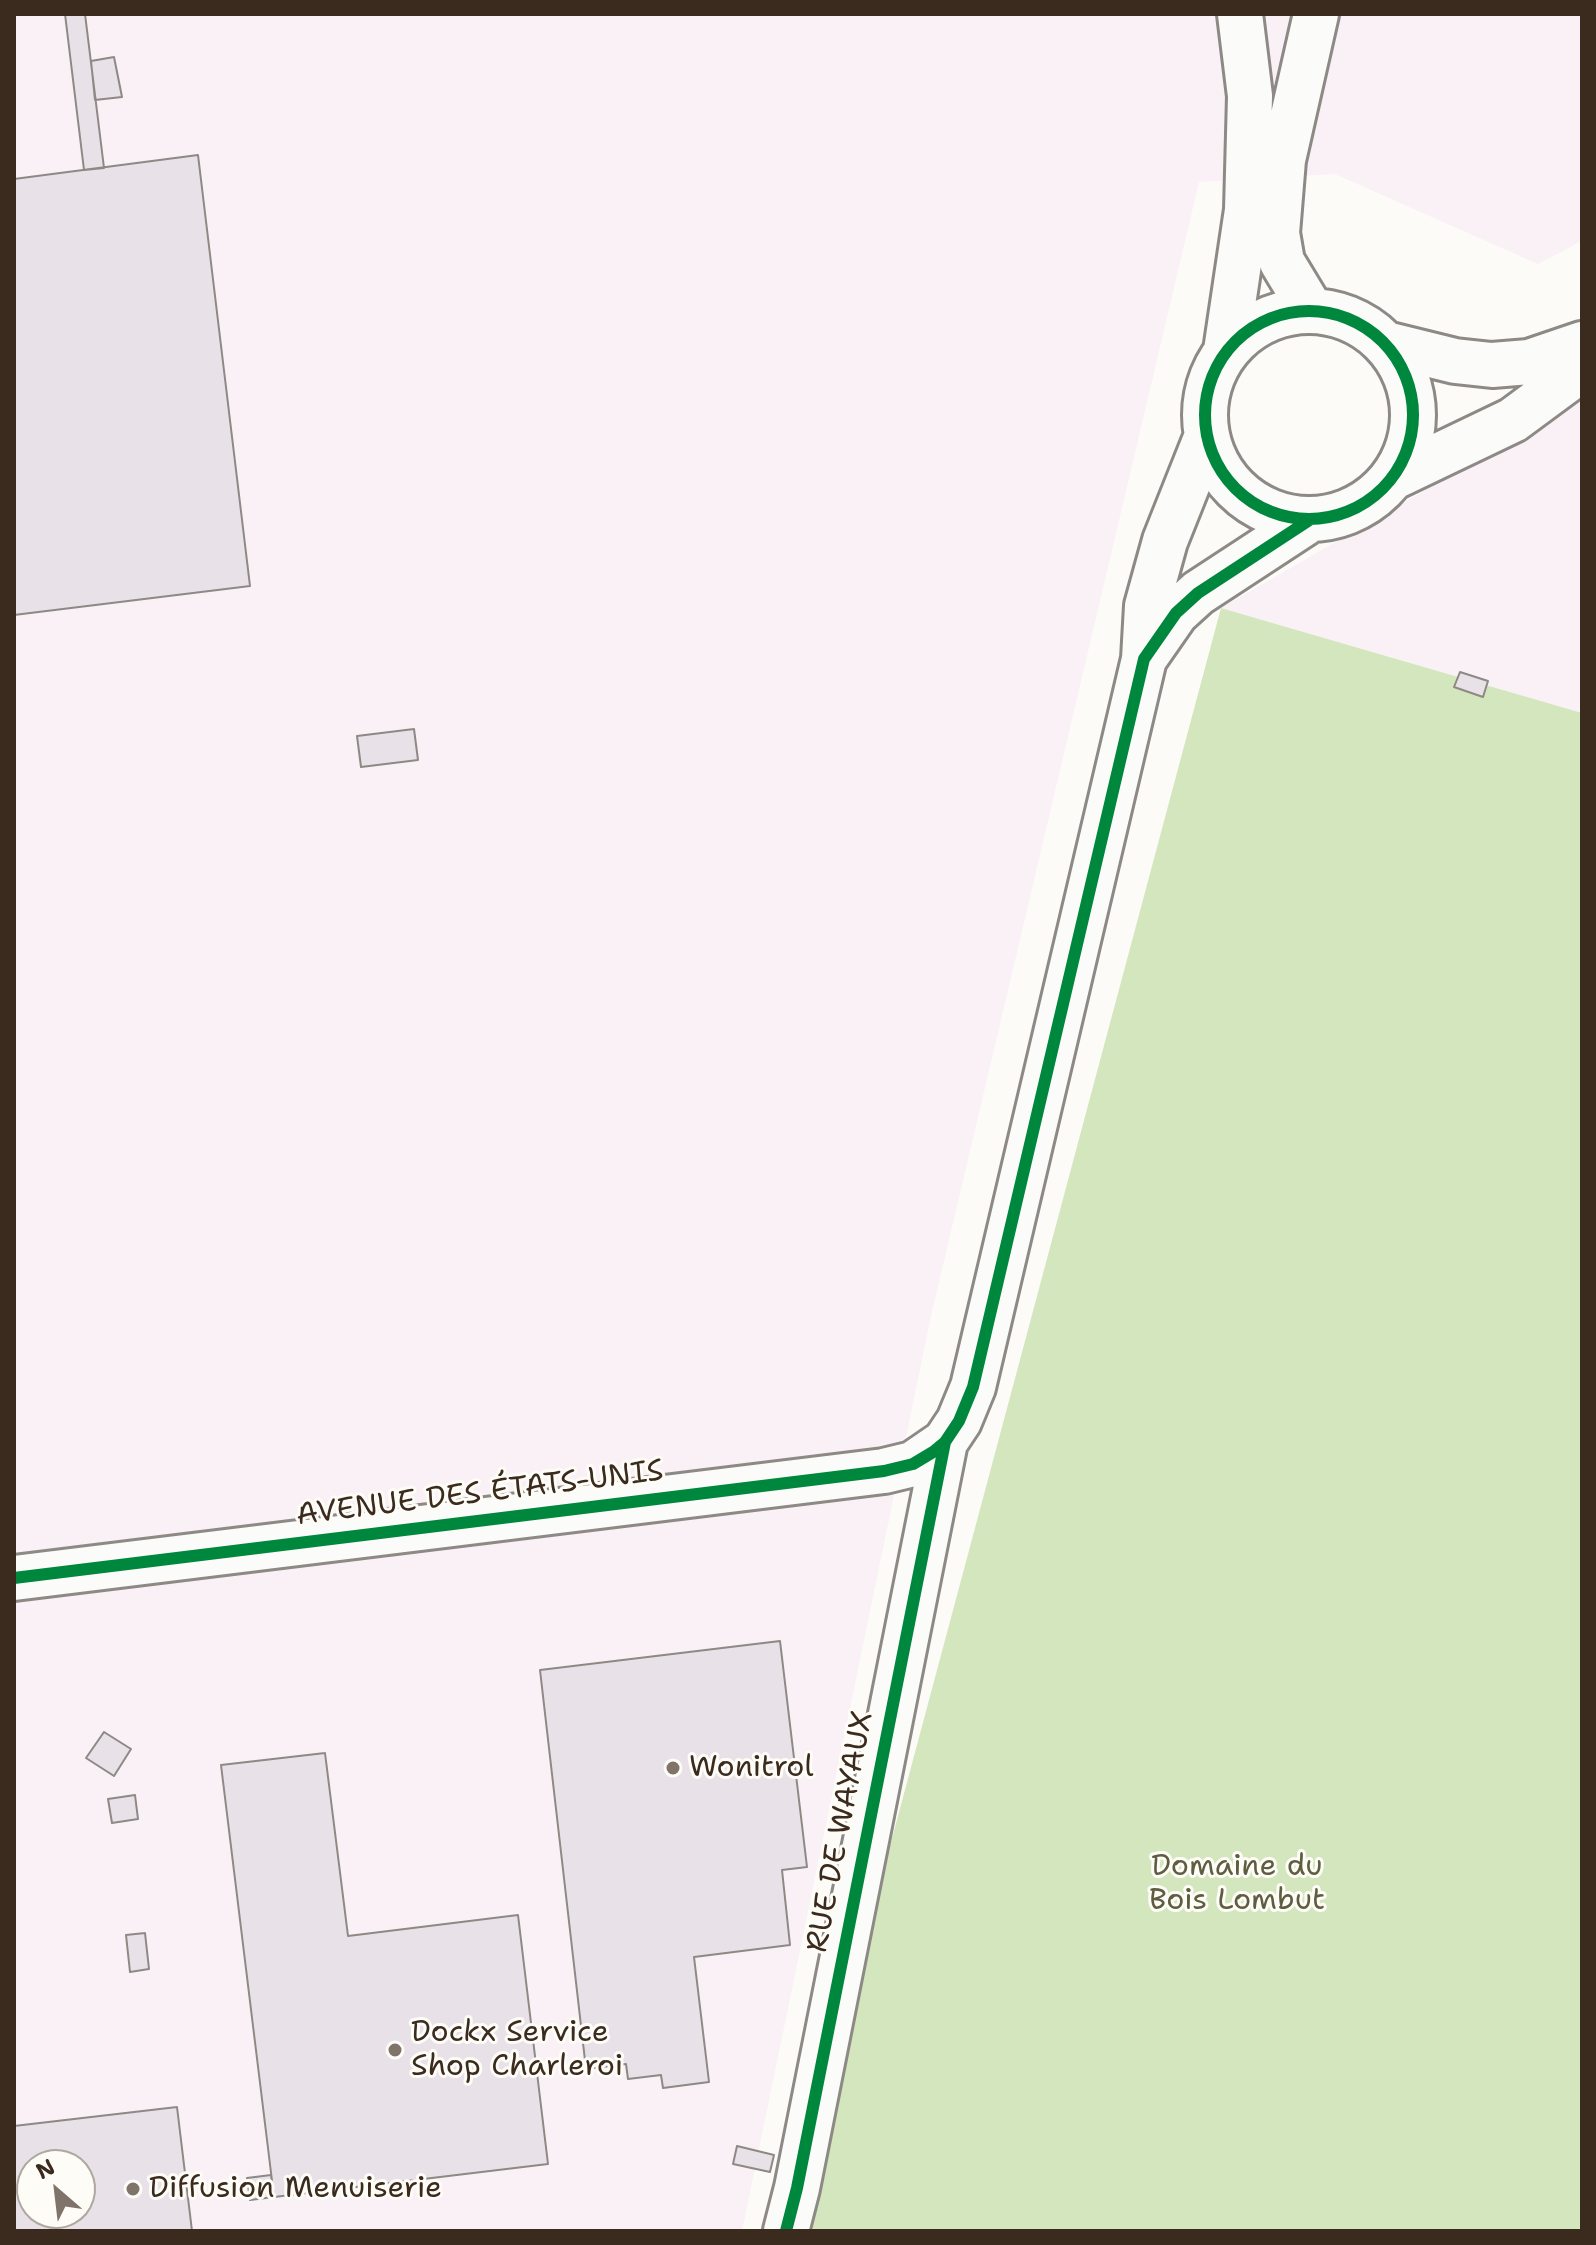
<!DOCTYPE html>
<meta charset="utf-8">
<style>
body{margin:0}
#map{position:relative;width:1596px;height:2245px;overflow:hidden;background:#fcfbf8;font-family:"Shantell Sans",sans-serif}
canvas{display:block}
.frame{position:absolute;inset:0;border:16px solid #3b2a1e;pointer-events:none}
.north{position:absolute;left:16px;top:2149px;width:80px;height:80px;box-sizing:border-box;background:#fdfcf7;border:2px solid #afa8a0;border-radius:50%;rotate:332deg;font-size:22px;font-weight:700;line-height:32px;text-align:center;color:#3b2a1e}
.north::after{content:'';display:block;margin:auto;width:28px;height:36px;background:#7f736a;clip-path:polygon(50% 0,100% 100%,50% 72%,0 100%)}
</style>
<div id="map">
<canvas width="1596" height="2245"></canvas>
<div class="frame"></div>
<div class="north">N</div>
</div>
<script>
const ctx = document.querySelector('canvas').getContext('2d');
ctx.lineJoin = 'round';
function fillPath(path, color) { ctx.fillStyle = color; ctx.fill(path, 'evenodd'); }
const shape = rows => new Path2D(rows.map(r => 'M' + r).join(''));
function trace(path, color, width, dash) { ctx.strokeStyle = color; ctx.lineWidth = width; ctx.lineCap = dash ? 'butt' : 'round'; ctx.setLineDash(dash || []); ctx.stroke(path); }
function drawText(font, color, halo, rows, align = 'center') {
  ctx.font = font + ' "Shantell Sans",sans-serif'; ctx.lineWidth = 6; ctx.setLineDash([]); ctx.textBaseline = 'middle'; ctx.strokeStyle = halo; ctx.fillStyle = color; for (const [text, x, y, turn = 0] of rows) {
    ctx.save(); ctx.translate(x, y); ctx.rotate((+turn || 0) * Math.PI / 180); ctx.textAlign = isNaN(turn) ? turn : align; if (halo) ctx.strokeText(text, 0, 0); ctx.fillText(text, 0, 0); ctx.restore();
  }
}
fillPath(shape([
 [14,14,1582,14,1582,241,1538,264,1335,174,1199,182,931,1316,742,2231,14,2231],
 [32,2165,80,2165,80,2213,32,2213],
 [1582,400,1582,713,1221,608]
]), '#f9f1f5');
fillPath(shape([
 [1221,608,1582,713,1582,2231,787,2231]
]), '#d4e6be');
const building = shape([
 [65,14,85,14,104,168,84,170,65,14],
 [114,57,122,97,95,100,91,61,114,57],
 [198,155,250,586,14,615,14,179,198,155],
 [1460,672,1488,681,1483,697,1454,687,1460,672],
 [414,729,418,760,361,767,357,736,414,729],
 [780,1641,807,1867,782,1870,790,1945,694,1957,709,2082,663,2088,661,2075,628,2079,626,2064,586,2069,540,1670,780,1641],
 [104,1732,131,1749,114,1776,86,1758,104,1732],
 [325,1753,348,1936,518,1915,548,2164,274,2197,221,1765,325,1753],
 [135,1795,138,1819,112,1823,108,1799,135,1795],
 [145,1933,149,1969,130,1972,126,1935,145,1933],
 [177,2107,192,2231,14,2231,14,2126,177,2107],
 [32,2165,80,2165,80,2213,32,2213,32,2165],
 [737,2146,774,2155,770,2172,733,2164,737,2146],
 [271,2175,274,2197,250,2200,247,2178,271,2175]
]);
fillPath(building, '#e9e1e8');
trace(building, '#8d8985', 2);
const minor = shape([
 [1311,310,1282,262,1277,233,1283,160,1316,14],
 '1205 415a104 104 0 1 1 208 0a104 104 0 1 1-208 0Z',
 [1386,344,1455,361,1492,365,1529,362,1582,344],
 [1226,351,1247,210,1250,96,1240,14],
 [1392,478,1513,420,1582,369],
 [1144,659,1176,613,1198,593,1311,519],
 [14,1578,884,1471,913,1464,945,1442,959,1421,973,1387,1144,659,1147,606,1165,541,1206,438],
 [786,2231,797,2188,945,1442]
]);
trace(minor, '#8d8985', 50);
trace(minor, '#fbfbf9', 44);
trace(shape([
 '1205 415a104 104 0 1 1 208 0a104 104 0 1 1-208 0Z',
 [14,1578,884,1471,913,1464,933,1452,945,1442,959,1421,973,1387,1144,659,1176,613,1198,593,1311,519],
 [786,2231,797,2188,945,1442]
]), '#00873e', 12);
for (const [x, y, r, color] of [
 [673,1768,8,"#7f736a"],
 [395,2050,8,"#7f736a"],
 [133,2189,8,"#7f736a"]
]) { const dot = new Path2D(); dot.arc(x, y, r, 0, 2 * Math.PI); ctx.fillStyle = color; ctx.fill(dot); trace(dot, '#fdfcf7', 3); }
drawText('30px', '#3b2a1e', '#fdfcf7', [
 ["AVENUE DES ÉTATS-UNIS",480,1494,-7],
 ["RUE DE WAYAUX",841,1832,-79]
]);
drawText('30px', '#3b2a1e', '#fdfcf7', [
 ["Wonitrol",689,1768],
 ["Dockx Service",411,2033],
 ["Shop Charleroi",411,2067],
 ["Diffusion Menuiserie",149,2189]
], 'left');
drawText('30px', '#5f5d40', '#fdfcf7', [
 ["Domaine du",1237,1867],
 ["Bois Lombut",1237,1901]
]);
</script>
